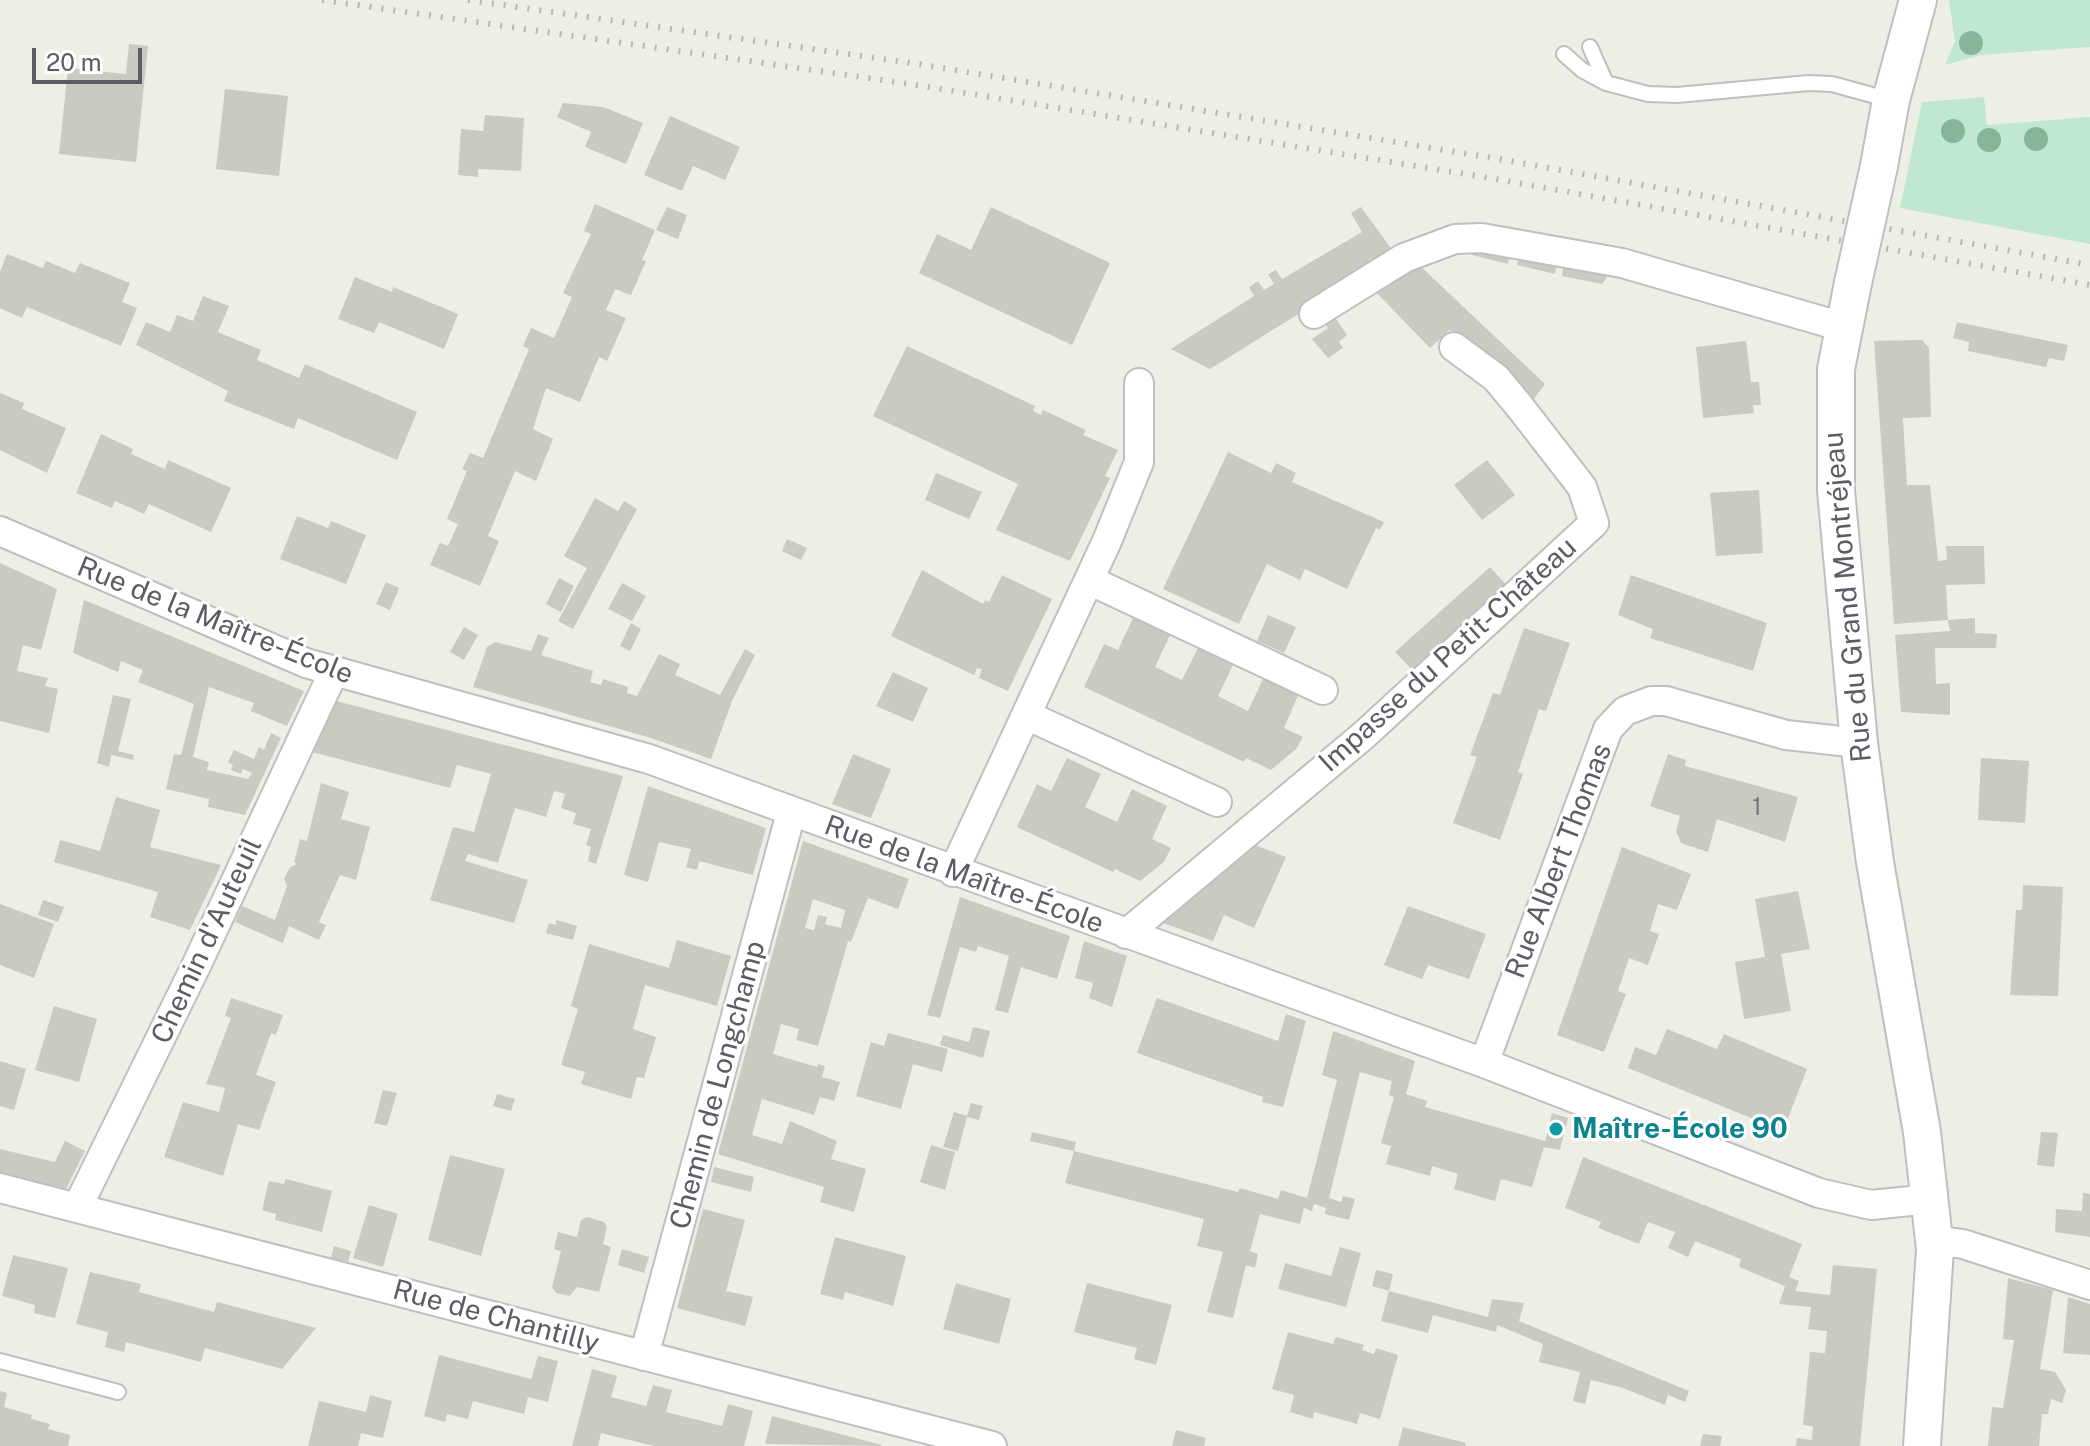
<!DOCTYPE html>
<meta charset="utf-8">
<style>
body{margin:0}
#map{position:relative;width:2090px;height:1446px;overflow:hidden;background:#edefe4;font-family:"Public Sans",sans-serif}
canvas{display:block}
.scale{position:absolute;left:32px;top:48px;width:110px;height:36px;box-sizing:border-box;border:4px solid #5c5c65;border-top:0;padding-left:10px;font-size:24px;line-height:28px;white-space:nowrap;color:#5c5c65;-webkit-text-stroke:6px #fff;paint-order:stroke}
</style>
<div id="map">
<canvas width="2090" height="1446"></canvas>
<div class="scale">20 m</div>
</div>
<script>
const ctx = document.querySelector('canvas').getContext('2d');
ctx.lineJoin = 'round';
function fillPath(path, color) { ctx.fillStyle = color; ctx.fill(path, 'evenodd'); }
const shape = rows => new Path2D(rows.map(r => 'M' + r).join(''));
function trace(path, color, width, dash) { ctx.strokeStyle = color; ctx.lineWidth = width; ctx.lineCap = dash ? 'butt' : 'round'; ctx.setLineDash(dash || []); ctx.stroke(path); }
function drawText(font, color, halo, rows, align = 'center') {
  ctx.font = font + ' "Public Sans",sans-serif'; ctx.lineWidth = 6; ctx.setLineDash([]); ctx.textBaseline = 'middle'; ctx.strokeStyle = halo; ctx.fillStyle = color; for (const [text, x, y, turn = 0] of rows) {
    ctx.save(); ctx.translate(x, y); ctx.rotate((+turn || 0) * Math.PI / 180); ctx.textAlign = isNaN(turn) ? turn : align; if (halo) ctx.strokeText(text, 0, 0); ctx.fillText(text, 0, 0); ctx.restore();
  }
}
fillPath(shape([
 [1949,0,2090,0,2090,47,1980,55,1945,65,1955,41],
 [1984,97,1987,125,2090,117,2090,244,1900,208,1922,102]
]), '#c0e7d1');
fillPath(shape([
 [129,44,148,46,136,162,59,154,68,68,126,74],
 [225,89,288,96,279,176,216,169],
 [563,103,603,107,643,123,626,164,585,147,591,132,557,117],
 [485,115,524,118,521,171,478,169,478,177,458,175,461,129,483,131],
 [670,116,740,147,725,180,693,166,682,191,644,175],
 [595,204,655,230,642,260,646,261,631,295,615,289,606,310,626,318,607,361,599,357,580,402,546,388,533,429,553,439,536,481,515,471,488,536,499,541,480,586,430,565,440,543,448,546,458,524,447,519,467,471,462,469,470,453,483,458,529,349,523,346,531,328,554,338,572,297,563,293,591,234,584,231],
 [667,207,687,215,678,239,656,230],
 [991,207,1110,263,1072,345,919,273,937,234,971,250],
 [1361,207,1395,254,1210,369,1171,349,1254,296,1249,287,1258,281,1264,290,1274,284,1268,274,1276,270,1282,279,1362,232,1351,213],
 [1474,245,1510,252,1508,264,1472,255],
 [7,254,43,268,46,261,75,273,80,263,130,283,122,302,137,308,121,346,27,307,22,318,0,308,0,272],
 [1520,254,1557,262,1555,274,1517,265],
 [1417,263,1545,384,1529,405,1450,330,1430,348,1373,289],
 [1564,264,1610,273,1602,284,1562,276],
 [355,277,392,292,393,287,458,314,444,349,379,322,374,333,338,319],
 [203,296,229,306,218,332,261,350,257,360,299,378,305,364,417,412,397,460,298,418,294,429,224,401,228,391,136,345,146,322,170,332,177,315,193,321],
 [1332,313,1347,335,1339,342,1343,348,1328,358,1312,339,1328,328,1321,319],
 [1957,322,2068,345,2064,361,2049,358,2046,367,1968,351,1969,342,1953,338],
 [1922,340,1929,348,1931,417,1903,418,1907,485,1930,485,1938,561,1947,560,1946,546,1984,546,1985,584,1946,585,1948,620,1894,624,1874,341],
 [1746,341,1751,382,1759,382,1761,405,1753,405,1754,413,1703,418,1696,347],
 [907,346,1035,406,1033,411,1041,415,1043,410,1086,430,1083,435,1118,450,1105,476,1110,478,1070,561,996,530,1018,484,873,416],
 [0,393,24,403,22,409,66,428,47,473,0,450],
 [101,434,133,449,131,454,165,469,168,460,231,488,211,532,149,504,144,514,115,501,112,508,76,493],
 [1228,452,1271,473,1276,463,1296,473,1292,482,1384,522,1380,530,1376,528,1347,589,1305,569,1300,580,1267,564,1239,624,1163,589],
 [1487,460,1515,495,1482,520,1454,485],
 [936,473,982,492,969,519,925,500],
 [1759,490,1763,553,1716,556,1710,493],
 [595,498,618,511,624,501,637,509,573,629,558,621,587,568,564,556],
 [297,516,328,528,331,521,366,535,346,584,280,559],
 [787,539,807,548,801,560,782,551],
 [0,563,57,589,41,650,23,645,17,671,48,678,45,686,58,689,49,733,0,721],
 [1490,567,1508,587,1414,672,1395,652],
 [922,570,983,604,985,600,989,602,1002,575,1052,599,1008,691,979,678,982,669,977,668,974,675,891,636],
 [1631,575,1767,623,1753,671,1650,638,1653,629,1618,615],
 [559,578,574,586,561,612,546,604],
 [386,582,399,588,390,610,376,604],
 [622,583,646,596,632,621,608,609],
 [84,600,304,691,287,726,251,711,254,703,209,687,193,757,209,762,207,770,248,779,252,773,243,769,241,774,231,770,233,765,228,762,234,750,254,759,259,747,264,750,271,733,281,738,245,815,208,807,209,799,166,789,174,754,181,755,194,704,138,682,143,670,121,661,118,672,73,653],
 [1268,615,1296,627,1284,653,1257,641],
 [1133,618,1170,635,1155,667,1182,680,1199,646,1234,663,1218,696,1248,711,1264,677,1299,693,1284,728,1303,737,1296,749,1271,770,1246,758,1244,762,1084,687,1104,644,1118,650],
 [1975,618,1975,633,1997,634,1996,648,1935,648,1936,684,1950,683,1950,715,1901,712,1895,635,1950,631,1948,620],
 [631,623,641,629,630,651,620,646],
 [464,627,478,635,464,660,450,652],
 [1524,628,1570,643,1546,711,1539,709,1518,772,1523,774,1500,840,1453,823,1477,757,1470,755,1493,693,1500,695],
 [538,634,549,638,541,655,593,671,590,682,601,685,603,679,628,687,627,693,637,696,659,654,680,664,675,675,720,695,745,649,755,655,732,701,711,759,651,738,473,687,487,647,495,642,531,651],
 [893,672,928,688,913,722,876,706],
 [113,695,131,699,118,751,134,755,133,760,111,755,109,767,97,763],
 [336,701,623,776,596,864,588,861,591,847,586,845,591,829,573,824,576,813,561,808,565,794,554,791,546,817,515,808,498,863,468,854,465,861,528,880,514,923,430,900,453,827,474,832,491,774,457,765,450,788,312,752],
 [853,754,891,769,871,818,832,804],
 [1668,754,1686,760,1685,766,1798,797,1785,842,1717,819,1708,852,1681,843,1676,831,1680,816,1650,806],
 [1067,758,1101,774,1085,807,1117,822,1132,789,1167,806,1152,839,1171,848,1164,862,1140,881,1115,869,1113,872,1017,827,1037,784,1051,791],
 [1981,758,2029,761,2025,823,1978,820],
 [321,783,349,792,341,819,370,827,356,880,340,875,319,922,326,925,319,940,289,926,283,943,235,922,242,906,275,920,287,886,284,879,290,867,297,864,294,862,300,839,307,841],
 [648,786,766,828,753,875,699,861,697,870,686,867,691,849,659,842,648,882,624,875],
 [116,797,160,810,150,847,221,865,190,930,150,917,158,892,54,862,60,840,100,851],
 [803,841,909,879,898,909,868,898,851,942,848,941,818,1046,796,1040,799,1029,781,1024,773,1054,817,1067,818,1064,825,1066,822,1077,840,1082,834,1101,820,1097,814,1115,762,1099,752,1135,782,1144,790,1121,837,1141,831,1159,866,1169,854,1212,820,1202,824,1187,718,1154],
 [813,899,845,910,841,928,825,924,827,917,818,915,814,930,805,928],
 [1245,841,1286,857,1254,928,1224,915,1213,941,1152,919],
 [1622,847,1691,874,1677,910,1658,904,1650,931,1659,934,1648,965,1629,958,1618,991,1626,994,1604,1052,1557,1035],
 [2023,885,2063,887,2058,996,2010,995,2016,910,2022,910],
 [1798,891,1810,949,1781,954,1791,1011,1744,1019,1735,962,1765,957,1755,899],
 [960,897,1070,936,1057,979,1021,967,1008,1013,995,1010,1009,956,978,946,976,952,960,947,940,1018,927,1015],
 [43,900,64,907,58,922,38,915],
 [0,904,54,924,34,978,0,965],
 [1408,906,1486,934,1469,979,1428,965,1422,979,1384,965],
 [556,920,577,926,573,940,546,933,549,923,556,925],
 [677,940,731,956,717,1006,645,985,633,1029,656,1037,644,1078,637,1077,631,1099,581,1084,585,1072,561,1065,578,1009,571,1006,589,944,669,968],
 [1084,941,1127,956,1112,1007,1089,998,1093,983,1075,978],
 [231,998,283,1015,276,1035,271,1033,256,1075,276,1082,259,1130,238,1124,223,1176,164,1157,183,1102,219,1112,225,1088,206,1084,231,1018,225,1016],
 [1157,998,1278,1041,1286,1014,1306,1021,1283,1107,1262,1102,1263,1097,1137,1053],
 [54,1006,97,1019,79,1082,35,1070],
 [973,1027,990,1031,983,1058,940,1045,943,1035,969,1042],
 [1667,1029,1717,1049,1724,1034,1807,1069,1783,1131,1628,1068,1635,1047,1656,1055],
 [1333,1031,1415,1061,1406,1094,1427,1101,1425,1107,1545,1141,1552,1113,1568,1118,1560,1150,1544,1147,1532,1187,1501,1179,1495,1201,1454,1189,1458,1174,1432,1166,1430,1176,1386,1164,1391,1146,1381,1143,1394,1097,1389,1095,1392,1081,1360,1072,1329,1198,1341,1202,1343,1196,1355,1199,1349,1220,1325,1214,1326,1208,1314,1204,1312,1211,1304,1208,1300,1224,1260,1214,1250,1251,1258,1254,1255,1268,1246,1265,1233,1318,1207,1312,1223,1252,1197,1246,1204,1219,1065,1183,1074,1151,1238,1192,1240,1188,1278,1199,1281,1190,1307,1198,1337,1080,1322,1075],
 [888,1033,948,1049,942,1072,913,1064,901,1109,856,1096,871,1042,884,1046],
 [0,1061,26,1069,14,1110,0,1106],
 [383,1090,397,1093,387,1126,374,1123],
 [497,1094,515,1099,511,1111,493,1106],
 [971,1103,983,1106,979,1120,967,1117,958,1151,943,1147,954,1112,967,1116],
 [1032,1132,1076,1142,1074,1151,1030,1141],
 [2041,1132,2058,1133,2054,1167,2037,1165],
 [65,1141,85,1151,66,1189,0,1172,0,1149,55,1162],
 [931,1145,955,1152,945,1190,920,1182],
 [450,1155,505,1169,481,1256,428,1240],
 [1583,1157,1802,1244,1789,1277,1799,1281,1795,1291,1830,1295,1833,1265,1877,1269,1860,1446,1796,1446,1797,1438,1812,1440,1813,1426,1803,1425,1810,1352,1825,1353,1827,1331,1808,1329,1811,1307,1779,1304,1785,1286,1739,1267,1741,1259,1695,1241,1688,1257,1668,1248,1675,1232,1648,1222,1639,1244,1598,1228,1601,1222,1565,1208],
 [714,1167,754,1177,751,1192,711,1182],
 [286,1179,332,1191,322,1232,275,1220,276,1214,262,1210,269,1181,284,1184],
 [2083,1193,2090,1194,2090,1237,2055,1232,2056,1209,2082,1211],
 [369,1205,398,1214,383,1267,353,1258],
 [703,1209,745,1220,726,1291,753,1297,745,1326,677,1308],
 [587,1217,604,1222,607,1227,603,1244,611,1247,599,1292,577,1287,570,1296,556,1293,552,1287,561,1251,554,1249,558,1232,577,1237,581,1220],
 [835,1237,906,1256,893,1306,845,1292,843,1300,820,1294],
 [334,1246,351,1251,348,1262,331,1258],
 [1340,1247,1361,1253,1346,1307,1278,1289,1285,1263,1331,1276],
 [622,1249,649,1257,644,1273,618,1265],
 [13,1255,68,1268,55,1318,34,1313,35,1305,2,1296],
 [1376,1270,1393,1274,1389,1291,1372,1286],
 [90,1272,141,1284,139,1292,214,1312,217,1302,316,1328,282,1369,205,1348,201,1362,126,1342,124,1352,105,1347,108,1332,76,1324],
 [2008,1278,2053,1290,2040,1369,2055,1372,2066,1390,2062,1403,2051,1399,2048,1414,2042,1414,2039,1446,1988,1446,1992,1407,2003,1408,2014,1340,2003,1339],
 [956,1283,1011,1299,999,1344,943,1329],
 [1087,1283,1172,1305,1156,1365,1134,1359,1137,1348,1074,1332],
 [1389,1291,1488,1317,1492,1299,1524,1303,1519,1321,1689,1391,1685,1402,1668,1395,1665,1405,1623,1388,1591,1380,1585,1404,1573,1401,1580,1372,1539,1362,1543,1344,1497,1325,1496,1332,1433,1315,1428,1333,1381,1321],
 [2068,1297,2090,1304,2090,1355,2063,1353],
 [1288,1332,1333,1344,1336,1337,1364,1345,1362,1350,1374,1354,1376,1348,1398,1355,1380,1419,1360,1413,1357,1424,1314,1412,1313,1419,1290,1412,1294,1395,1272,1389],
 [439,1355,531,1379,538,1356,558,1361,548,1402,528,1397,524,1414,473,1401,468,1419,447,1414,445,1422,424,1416],
 [592,1369,617,1376,611,1397,646,1406,653,1385,672,1390,666,1412,722,1426,728,1404,753,1411,744,1446,654,1446,601,1433,598,1446,572,1446],
 [0,1391,7,1393,4,1407,32,1415,31,1419,50,1424,48,1429,70,1435,68,1446,0,1446],
 [370,1395,392,1401,383,1438,361,1433,358,1446,308,1446,319,1401,366,1412],
 [772,1416,882,1445,882,1446,765,1444],
 [1403,1427,1466,1443,1465,1446,1398,1446],
 [1176,1430,1206,1438,1204,1446,1172,1446],
 [1703,1434,1722,1436,1720,1446,1700,1446]
]), '#c9cac0');
const service = shape([
 [1590,47,1606,83],
 [1564,54,1582,70,1606,83,1648,94,1677,95,1809,83,1832,84,1890,100],
 [0,1361,118,1392]
]);
const minor = shape([
 [1314,314,1404,258,1455,239,1482,238,1622,263,1843,327],
 [0,531,306,663,649,759,1484,1063,1819,1193,1871,1205,1930,1199],
 [1089,580,1323,690],
 [1026,715,1217,802],
 [953,872,1107,541,1139,462,1139,383],
 [1126,934,1364,735,1594,523,1582,487,1520,407,1496,378,1454,347],
 [1484,1063,1608,729,1625,711,1651,701,1666,701,1786,735,1859,743],
 [0,1188,992,1446],
 [77,1208,196,966,334,671],
 [1934,1240,1963,1244,2090,1285],
 [644,1356,791,813]
]);
const tertiary = shape([
 [1879,166,1891,100,1918,0],
 [1853,283,1836,369,1836,490,1859,743,1875,862,1922,1132,1935,1249,1922,1446]
]);
trace(service, '#bebec5', 18);
trace(minor, '#bebec5', 32);
trace(tertiary, '#bebec5', 40);
trace(service, '#fff', 14);
trace(minor, '#fff', 28);
trace(tertiary, '#fff', 36);
trace(shape([
 [322,0,910,84,1490,178,2090,285],
 [468,0,918,64,1493,158,2090,265]
]), '#b7b7b8', 6, [2, 10]);
const tertiaryBridge = shape([
 [1853,283,1879,166]
]);
trace(tertiaryBridge, '#bebec5', 40, []);
trace(tertiaryBridge, '#fff', 36);
ctx.fillStyle = '#87b599';
for (const [x, y] of [
 [1971,43],
 [1953,131],
 [2036,139],
 [1989,140]
]) { ctx.beginPath(); ctx.arc(x, y, 12, 0, 2 * Math.PI); ctx.fill(); }
for (const [x, y, r, color] of [
 [1556,1129,8,"#0f9aa8"]
]) { const dot = new Path2D(); dot.arc(x, y, r, 0, 2 * Math.PI); ctx.fillStyle = color; ctx.fill(dot); trace(dot, '#fff', 3); }
drawText('24px', '#77787c', null, [
 ["1",1757,808]
]);
drawText('28px', '#5c5c65', '#fff', [
 ["Rue du Grand Montréjeau",1848,597,-95],
 ["Rue de la Maître-École",215,621,22],
 ["Impasse du Petit-Château",1448,655,-42],
 ["Rue Albert Thomas",1559,861,-69],
 ["Rue de la Maître-École",964,875,20],
 ["Chemin d'Auteuil",207,941,-65],
 ["Chemin de Longchamp",718,1085,-75],
 ["Rue de Chantilly",496,1317,15]
]);
drawText('bold 28px', '#0d838f', '#fff', [
 ["Maître-École 90",1572,1129]
], 'left');
</script>
